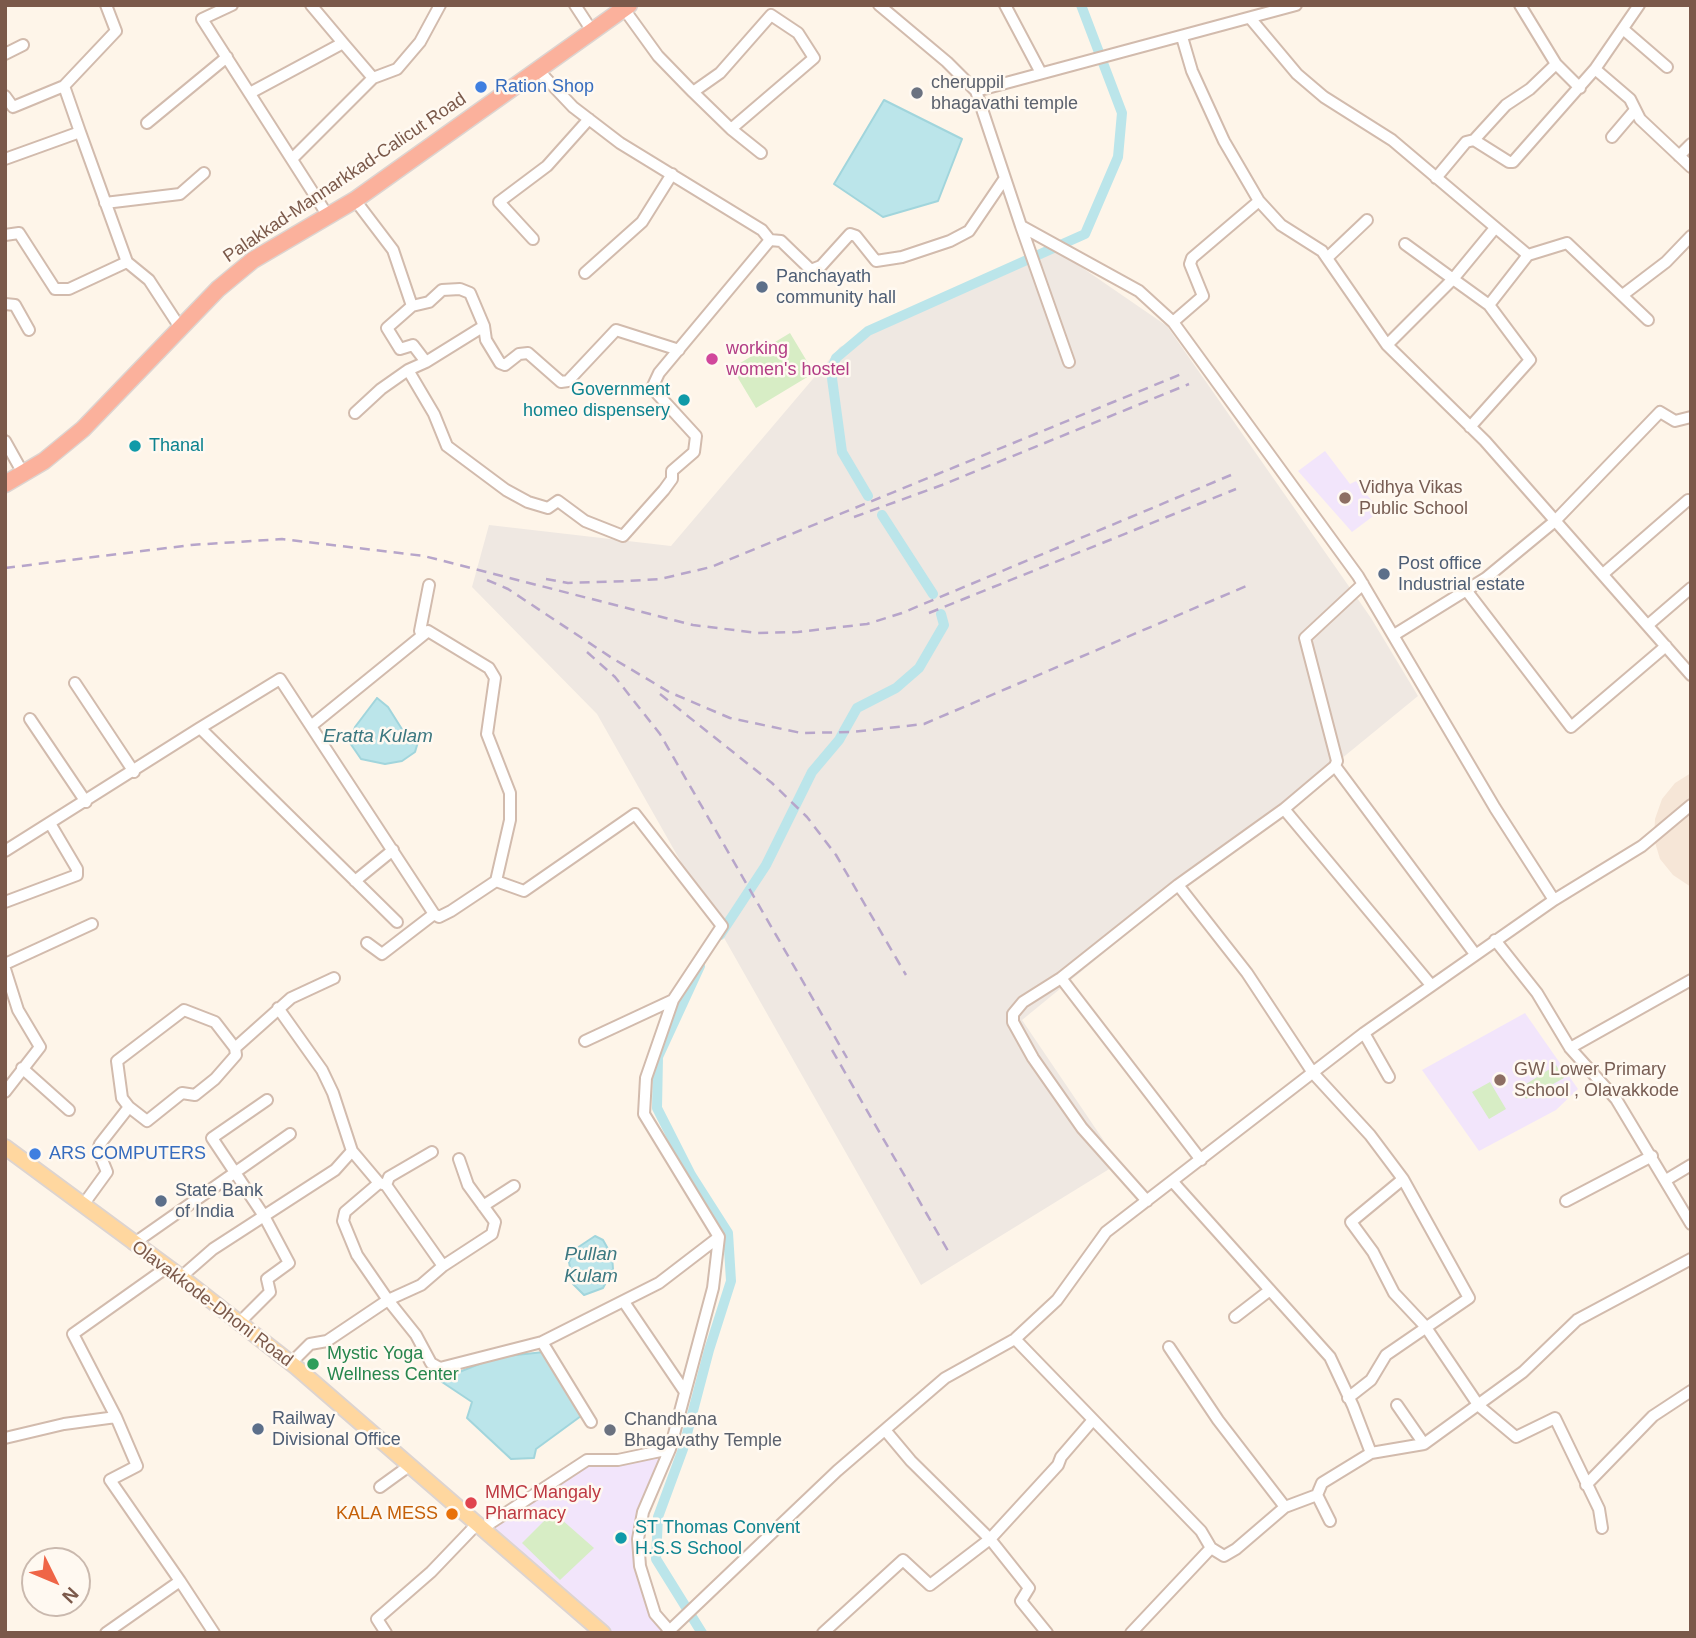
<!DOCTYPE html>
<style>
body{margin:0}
#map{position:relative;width:1696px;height:1638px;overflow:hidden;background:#fef5e9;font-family:Helvetica,sans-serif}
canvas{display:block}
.frame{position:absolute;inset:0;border:7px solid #7b594a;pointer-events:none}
.north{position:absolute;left:21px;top:1547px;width:70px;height:70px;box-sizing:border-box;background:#fff9f1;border:2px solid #cab9ae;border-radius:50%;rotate:133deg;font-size:19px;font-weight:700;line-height:28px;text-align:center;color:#7b594a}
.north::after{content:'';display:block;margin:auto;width:24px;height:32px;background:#ef6547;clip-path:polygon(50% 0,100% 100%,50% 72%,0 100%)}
</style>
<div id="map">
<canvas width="1696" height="1638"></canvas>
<div class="frame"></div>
<div class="north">N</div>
</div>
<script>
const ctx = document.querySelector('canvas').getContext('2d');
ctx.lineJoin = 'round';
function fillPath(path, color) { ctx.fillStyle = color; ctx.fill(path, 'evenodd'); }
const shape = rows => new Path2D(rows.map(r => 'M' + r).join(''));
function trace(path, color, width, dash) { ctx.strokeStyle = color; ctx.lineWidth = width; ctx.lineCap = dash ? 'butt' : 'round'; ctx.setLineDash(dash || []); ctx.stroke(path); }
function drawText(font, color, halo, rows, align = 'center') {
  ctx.font = font + ' Helvetica,sans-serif'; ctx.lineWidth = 5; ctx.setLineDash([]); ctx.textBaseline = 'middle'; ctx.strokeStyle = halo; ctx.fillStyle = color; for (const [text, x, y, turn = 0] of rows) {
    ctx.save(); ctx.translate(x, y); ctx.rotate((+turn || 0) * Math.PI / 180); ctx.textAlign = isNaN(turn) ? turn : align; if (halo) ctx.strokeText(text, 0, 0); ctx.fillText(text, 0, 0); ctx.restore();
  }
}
fillPath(shape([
 [1691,773,1691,887,1673,875,1660,859,1654,839,1655,819,1662,799,1675,783]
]), '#f6e6d7');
fillPath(shape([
 [1052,247,1167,326,1371,618,1418,696,1022,1020,1119,1163,921,1285,597,714,472,587,489,525,671,546,840,347]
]), '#efe8e2');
fillPath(shape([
 [1325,451,1350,484,1356,481,1380,511,1352,532,1298,471],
 [1525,1013,1578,1089,1556,1110,1479,1151,1422,1070],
 [670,1449,643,1512,640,1566,667,1633,603,1633,483,1528,587,1460]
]), '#f2e5fb');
fillPath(shape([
 [790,333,814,373,756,408,732,368],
 [1556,1065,1564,1078,1526,1099,1520,1088],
 [1490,1082,1506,1109,1489,1119,1472,1092],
 [553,1512,594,1548,560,1580,522,1543]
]), '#d7edc5');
const water = shape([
 [884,100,962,139,938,201,883,217,834,184,884,100],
 [377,698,388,707,405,734,418,742,415,752,402,761,385,764,361,759,350,743,355,727,377,698],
 [595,1236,603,1240,612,1256,613,1269,603,1288,584,1295,573,1284,569,1262,577,1248,595,1236],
 [544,1352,581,1416,536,1449,534,1458,511,1459,467,1418,472,1402,439,1380,497,1357,544,1352]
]);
fillPath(water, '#bbe5ea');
trace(water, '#a1d5dc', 2);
trace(shape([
 [868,496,842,452,831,371,836,358,868,331,1085,234,1118,157,1122,113,1081,5],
 [882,515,933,594],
 [720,935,766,865,812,772,839,740,857,708,896,688,919,668,944,625,941,614],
 [700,966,658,1057,657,1108,691,1175,728,1233,731,1281,709,1350,683,1449,658,1517,656,1559,702,1633]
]), '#bbe5ea', 10);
const minor = shape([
 [232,5,202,19,328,216],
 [575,5,592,31],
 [879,5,947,62,976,91,1021,226,1139,291,1173,322,1358,576,1495,808,1554,900,1642,846,1691,805],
 [1005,5,1041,73],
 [1520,5,1556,64,1580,88],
 [624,9,658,56,693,92,720,73,771,15,798,33,814,58,731,129,693,92],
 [1250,18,1297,74,1324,97,1392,140,1528,255,1489,305,1453,279,1387,345,1485,441,1691,675],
 [1623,29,1667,67],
 [1182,37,1192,71,1224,141,1259,201,1281,225,1322,251,1387,345],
 [343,43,373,78],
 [5,54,23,45],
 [1595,69,1630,99,1640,119,1691,167],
 [538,70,573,107,620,143,762,230,770,240,781,241,811,270,821,266,850,234,856,236,876,261,902,257,950,241,969,231,1005,178],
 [976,91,1296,5],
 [250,93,343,43,311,5],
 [5,96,13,107,64,86],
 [147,123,227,57],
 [731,129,761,153],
 [80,132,64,86,116,31,106,5],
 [1612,137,1635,110],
 [1474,140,1506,105,1530,89,1556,64],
 [1679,156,1691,144],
 [5,159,80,132,127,262],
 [292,159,373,78,397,69,420,42,440,5],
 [1436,178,1466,142,1474,140,1509,162,1513,162,1595,69,1639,5],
 [355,200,393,250,412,306,387,328,400,349,413,345,426,362,408,370,434,414,447,446,506,490,528,502,548,508,558,501,585,521,623,536,664,490,672,479,672,471,694,452,696,436,652,388,659,373,770,240],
 [105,203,180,194,204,173],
 [1021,226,1069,362],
 [5,235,19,233,55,289,69,289,127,262,149,280,181,329],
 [533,239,499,202,547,166,589,119],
 [1405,244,1453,279,1495,228],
 [1528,255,1567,243,1648,320],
 [1327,258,1367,220],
 [585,273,642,222,672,174],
 [1624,294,1666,262,1691,236],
 [5,304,15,305,29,330],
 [412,306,429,302,442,290,460,289,470,293,484,326,486,340,500,363,505,365,519,354,528,353,561,382,568,381,616,330,679,350],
 [1173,322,1203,296,1190,264,1192,258,1259,201],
 [426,362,484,326],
 [355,413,381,389,408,370],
 [1470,427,1530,360,1489,305],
 [5,441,24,475],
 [1603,574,1688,500],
 [1466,590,1571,727,1666,646],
 [1648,625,1691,588],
 [426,632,420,631,429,585],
 [1394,635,1486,578,1555,521,1660,412,1675,421,1691,417],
 [75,683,134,772],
 [30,719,86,802],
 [200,728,280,679,434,914,439,917,451,911,496,881,510,820,510,793,487,734,495,678,489,668,428,631,311,726],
 [1335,766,1475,954],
 [1284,809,1431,985],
 [5,851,200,728,397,922],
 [355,881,393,850],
 [496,881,524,891,635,814,722,926,673,1000,646,1078,644,1114,719,1237,713,1288,670,1449,643,1512,638,1539,640,1566,655,1614,669,1630],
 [1178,885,1247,973,1313,1073,1370,1135,1403,1179,1351,1222,1373,1252,1394,1293,1425,1326,1479,1406,1516,1437,1555,1418,1599,1509,1602,1528],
 [5,902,77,875,77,869,51,825],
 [1495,940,1537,993,1570,1048],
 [367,943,382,954,434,914],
 [5,964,92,924],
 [5,969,18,1010,40,1047,5,1092],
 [1061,978,1201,1160],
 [1691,980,1570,1048,1616,1099,1691,1224],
 [278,1008,322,1070,333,1093,352,1151,379,1183],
 [1364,1033,1389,1077],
 [585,1041,673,1000],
 [235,1048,291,998,334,978],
 [22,1068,69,1110],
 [1666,1180,1691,1165],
 [1173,1182,1330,1357,1353,1406,1371,1453,1322,1483,1317,1495,1330,1521],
 [386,1185,389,1177,432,1152],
 [1147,1201,1082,1128,1033,1058,1013,1022,1013,1014,1023,1002,1061,978,1178,885,1284,809,1335,766,1337,761,1305,638,1363,584],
 [1566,1201,1652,1156],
 [83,1205,107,1172,98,1150,100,1144,129,1107,122,1098,117,1061,184,1010,215,1022,235,1048,236,1055,215,1079,195,1095,182,1093,147,1121,129,1107],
 [483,1206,514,1186],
 [133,1244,290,1134],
 [443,1266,492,1234,495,1222,468,1185,459,1159],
 [181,1277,213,1249,335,1170,352,1151],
 [624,1302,685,1392],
 [1235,1317,1270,1290],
 [239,1323,270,1292,267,1279,289,1263,264,1216,212,1138,267,1100],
 [1015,1339,1201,1531,1211,1548,1224,1556,1236,1549,1285,1507,1317,1495],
 [542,1342,591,1422],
 [1169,1347,1218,1420,1285,1507],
 [291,1363,310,1344,327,1341,388,1300,421,1285,443,1266,386,1185,379,1183,345,1212,343,1221,357,1255,388,1300,416,1335,431,1363,440,1368,542,1342,659,1283,719,1237],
 [1348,1398,1371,1380,1386,1355,1469,1298,1403,1179],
 [1397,1405,1424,1444],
 [116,1417,137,1466,110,1480,180,1581],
 [885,1430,911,1461,990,1539,1029,1588,1021,1601,1047,1633],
 [5,1438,64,1424,116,1417,73,1334,166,1268],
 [1371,1453,1424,1444,1523,1372,1577,1320,1691,1259],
 [1586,1485,1653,1416,1691,1391],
 [380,1487,409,1466],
 [483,1528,587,1460,618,1460,670,1449],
 [106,1633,180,1581,214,1633],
 [386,1633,377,1619,431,1572,477,1524],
 [667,1633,837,1471,945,1378,1015,1339,1057,1300,1106,1232,1364,1033,1554,900],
 [823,1633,903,1560,930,1585,990,1539,1058,1465,1061,1457,1092,1421],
 [1131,1633,1211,1548]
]);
const major = shape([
 [5,1147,181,1277,296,1367,603,1633]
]);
const highway = shape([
 [5,484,44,461,83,429,218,289,253,260,355,200,629,5]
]);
trace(minor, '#d2bbad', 14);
trace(major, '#ddd4d0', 18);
trace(highway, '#ddd4d0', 19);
trace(minor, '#fff', 10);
trace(major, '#ffd79f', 14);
trace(highway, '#fbb19c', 16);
trace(shape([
 [854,517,942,485,1189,384],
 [5,568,191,545,282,539,424,556,693,625,758,633,798,632,867,624,902,613,1231,475],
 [546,579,568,583,628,581,660,579,711,567,1184,373],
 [487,580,508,589,612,658,669,692,730,718,801,733,852,732,924,724,1251,584],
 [929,613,1236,489],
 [587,652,615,677,660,734,847,1058],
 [660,694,772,783,807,817,836,855,906,975],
 [832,1050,951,1256]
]), '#b7a5ca', 2.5, [10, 7]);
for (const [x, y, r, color] of [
 [481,87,7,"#3f7fe0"],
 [917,93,7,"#6b7280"],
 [762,287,7,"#5c6f8a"],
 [712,359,7,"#d1479c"],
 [684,400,7,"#0f9aa8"],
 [135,446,7,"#0f9aa8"],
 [1345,498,7,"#8d6e63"],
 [1384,574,7,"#5c6f8a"],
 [1500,1080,7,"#8d6e63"],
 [35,1154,7,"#3f7fe0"],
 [161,1201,7,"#5c6f8a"],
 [313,1364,7,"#2e9e5b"],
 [258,1429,7,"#5c6f8a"],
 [610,1430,7,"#6b7280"],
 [471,1503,7,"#e0444e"],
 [452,1514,7,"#e8710a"],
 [621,1538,7,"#0f9aa8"]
]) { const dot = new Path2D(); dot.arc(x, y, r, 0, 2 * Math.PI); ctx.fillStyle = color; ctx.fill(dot); trace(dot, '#fff9f1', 2.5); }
drawText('18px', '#5b616d', '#fff9f1', [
 ["cheruppil",931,83],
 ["bhagavathi temple",931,104],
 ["Chandhana",624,1420],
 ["Bhagavathy Temple",624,1441]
], 'left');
drawText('18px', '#366cbe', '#fff9f1', [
 ["Ration Shop",495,87],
 ["ARS COMPUTERS",49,1154]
], 'left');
drawText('18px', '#7b594a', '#fff9f1', [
 ["Palakkad-Mannarkkad-Calicut Road",345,178,-34],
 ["Olavakkode-Dhoni Road",212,1304,37]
]);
drawText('18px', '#4e5e75', '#fff9f1', [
 ["Panchayath",776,277],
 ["community hall",776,298],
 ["Post office",1398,564],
 ["Industrial estate",1398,585],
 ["State Bank",175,1191],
 ["of India",175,1212],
 ["Railway",272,1419],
 ["Divisional Office",272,1440]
], 'left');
drawText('18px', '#b23c85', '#fff9f1', [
 ["working",726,349],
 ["women's hostel",726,370]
], 'left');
drawText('18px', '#0d838f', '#fff9f1', [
 ["Government",670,390,"right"],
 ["homeo dispensery",670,411,"right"],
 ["Thanal",149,446],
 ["ST Thomas Convent",635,1528],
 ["H.S.S School",635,1549]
], 'left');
drawText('18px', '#785e54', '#fff9f1', [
 ["Vidhya Vikas",1359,488],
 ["Public School",1359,509],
 ["GW Lower Primary",1514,1070],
 ["School , Olavakkode",1514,1091]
], 'left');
drawText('18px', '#27864d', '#fff9f1', [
 ["Mystic Yoga",327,1354],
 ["Wellness Center",327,1375]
], 'left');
drawText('18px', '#be3a42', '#fff9f1', [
 ["MMC Mangaly",485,1493],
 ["Pharmacy",485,1514]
], 'left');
drawText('18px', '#c56008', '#fff9f1', [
 ["KALA MESS",438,1514]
], 'right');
drawText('italic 19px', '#3c7881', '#fff9f1', [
 ["Eratta Kulam",378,737],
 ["Pullan",591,1255],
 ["Kulam",591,1277]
]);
</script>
